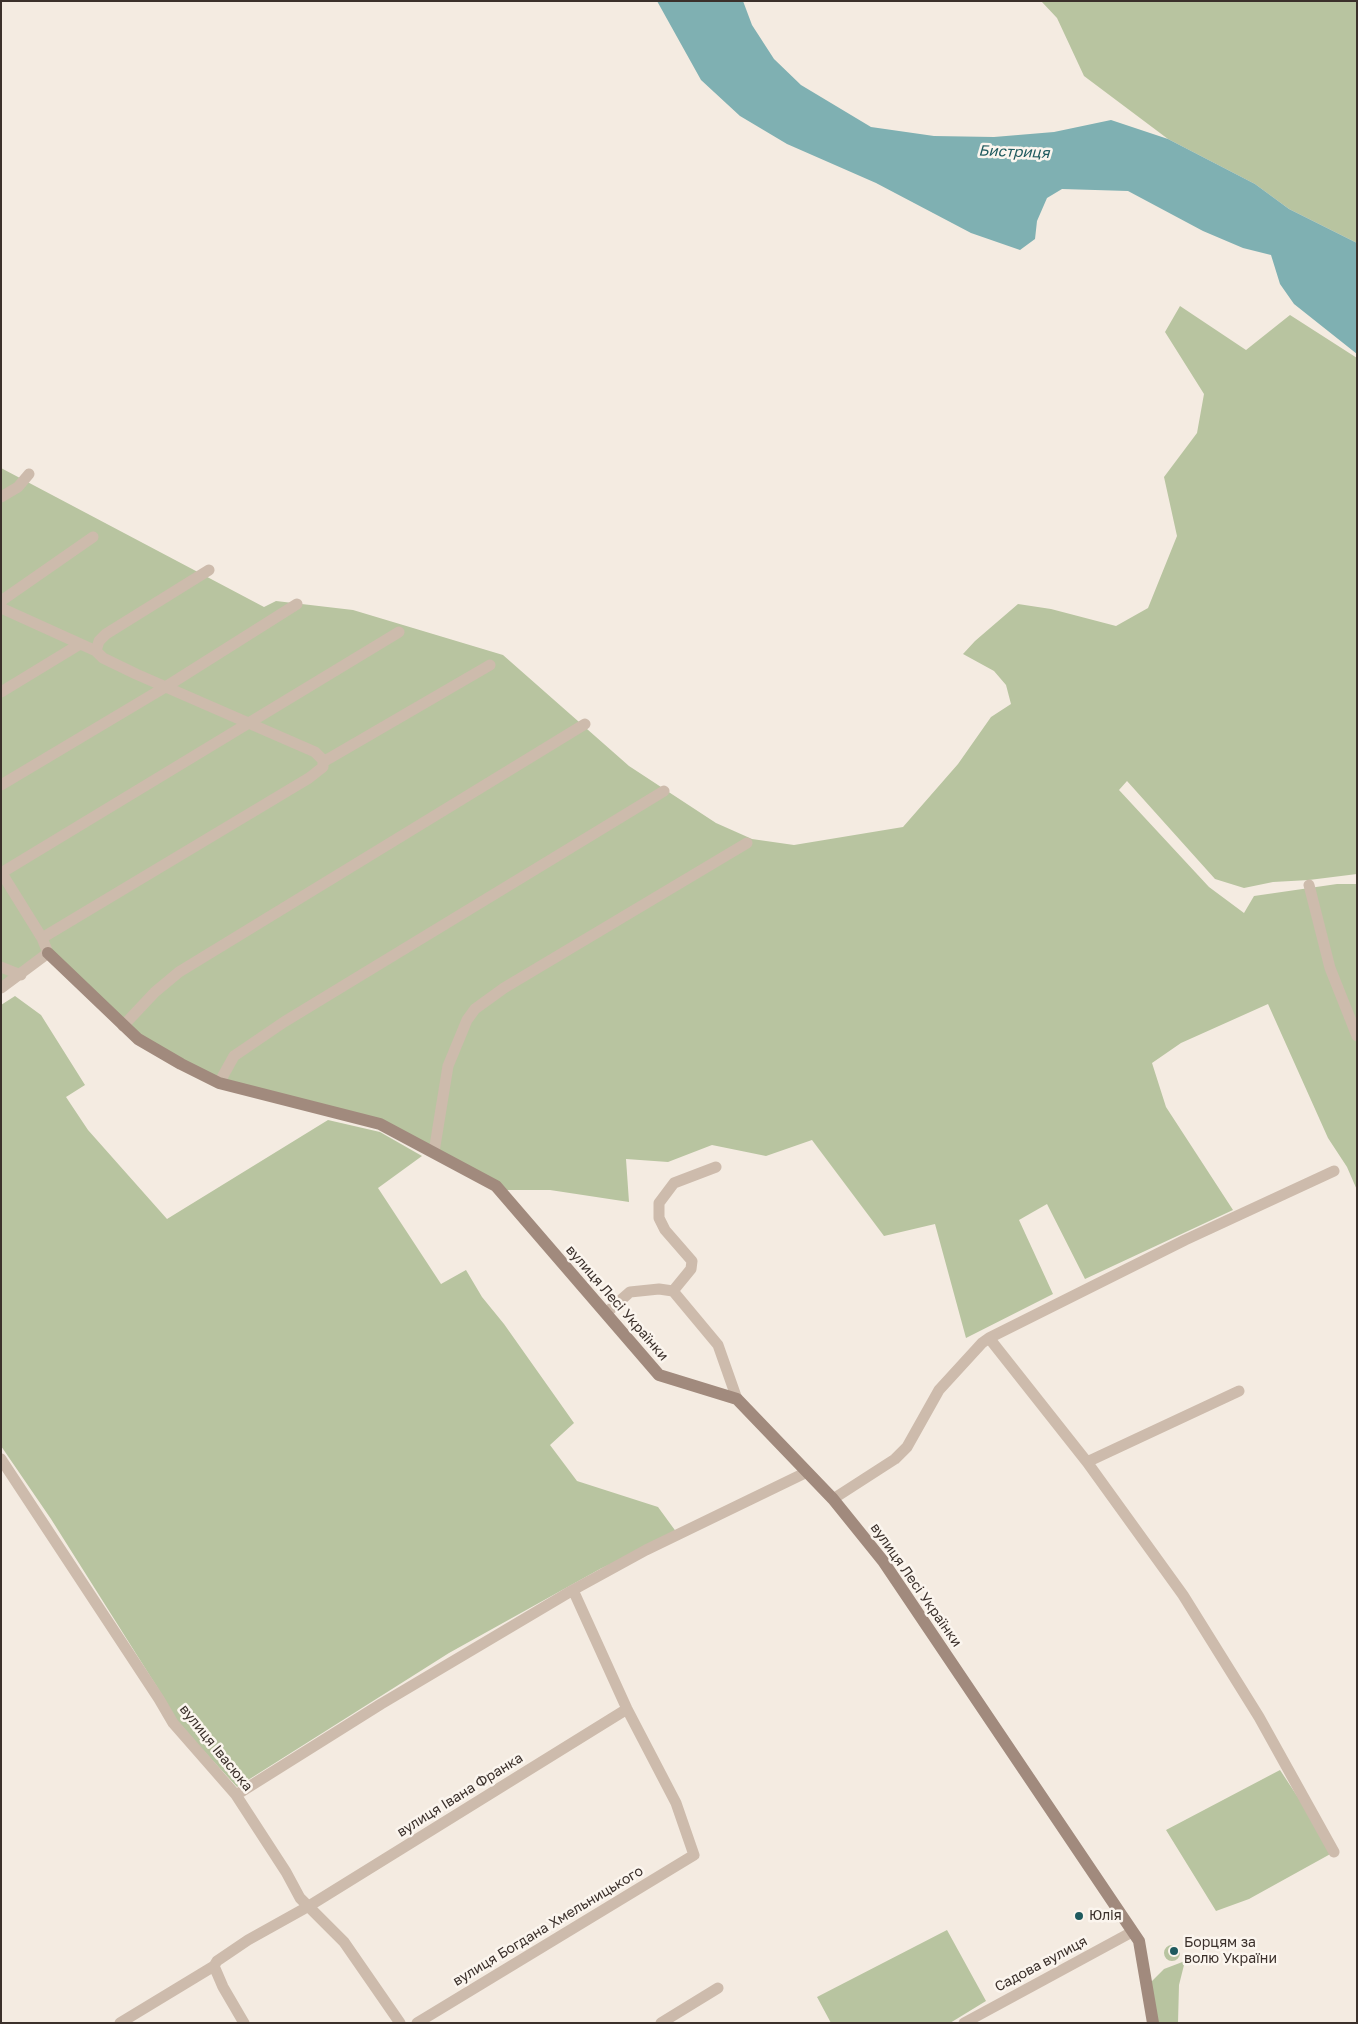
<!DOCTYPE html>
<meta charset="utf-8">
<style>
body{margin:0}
#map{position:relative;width:1358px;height:2024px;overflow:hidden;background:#f4ebe1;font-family:"Golos Text",sans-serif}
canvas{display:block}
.frame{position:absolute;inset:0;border:2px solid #3b302b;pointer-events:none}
</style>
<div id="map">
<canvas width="1358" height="2024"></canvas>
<div class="frame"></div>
</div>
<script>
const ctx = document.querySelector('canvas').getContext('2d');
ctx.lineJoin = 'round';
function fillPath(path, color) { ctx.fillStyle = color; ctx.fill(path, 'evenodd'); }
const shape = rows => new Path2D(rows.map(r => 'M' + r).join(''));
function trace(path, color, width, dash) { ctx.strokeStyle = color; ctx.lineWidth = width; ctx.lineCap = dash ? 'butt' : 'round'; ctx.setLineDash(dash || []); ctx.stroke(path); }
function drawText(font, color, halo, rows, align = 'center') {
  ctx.font = font + ' "Golos Text",sans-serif'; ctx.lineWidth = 5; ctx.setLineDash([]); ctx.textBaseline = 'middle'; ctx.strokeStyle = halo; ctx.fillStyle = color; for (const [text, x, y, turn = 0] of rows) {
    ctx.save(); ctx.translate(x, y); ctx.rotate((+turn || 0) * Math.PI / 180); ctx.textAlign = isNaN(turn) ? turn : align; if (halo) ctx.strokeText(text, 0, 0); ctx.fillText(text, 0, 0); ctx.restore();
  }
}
fillPath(shape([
 [1041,1,1357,1,1357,243,1289,209,1255,184,1168,139,1084,76,1057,18],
 [1180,306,1246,350,1290,315,1357,358,1357,874,1309,880,1273,882,1244,888,1215,879,1127,781,1119,790,1209,887,1244,913,1254,896,1337,884,1357,884,1357,1190,1347,1167,1328,1138,1268,1004,1181,1043,1152,1063,1166,1107,1233,1210,1085,1279,1047,1204,1019,1220,1053,1294,966,1338,935,1224,884,1236,812,1140,766,1156,712,1145,668,1162,626,1159,629,1202,550,1190,507,1190,392,1129,206,1074,134,1034,48,947,1,992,1,468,264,607,276,601,353,610,503,655,629,766,716,823,752,839,794,845,903,827,958,764,991,717,1011,704,1006,685,994,671,963,654,975,641,1018,604,1051,609,1116,626,1148,608,1177,536,1164,477,1197,433,1204,394,1165,332],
 [15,996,41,1015,85,1085,66,1097,88,1130,167,1219,328,1120,380,1132,422,1156,378,1188,441,1284,466,1270,482,1297,504,1324,574,1423,550,1445,577,1481,658,1507,677,1533,600,1569,449,1653,237,1787,177,1722,164,1698,51,1519,1,1446,1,1005],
 [1280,1770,1334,1852,1249,1899,1216,1911,1166,1830],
 [947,1930,986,2001,950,2023,831,2023,817,1997],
 '1164 1953a8 8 0 1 1 16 0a8 8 0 1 1-16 0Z',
 [1185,1961,1179,1985,1178,2023,1157,2023,1150,1983,1164,1969]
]), '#b8c4a0');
fillPath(shape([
 [657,1,743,1,752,25,774,59,801,85,871,127,934,136,994,137,1054,132,1111,120,1168,139,1255,184,1289,209,1357,243,1357,354,1294,304,1280,284,1271,255,1243,248,1203,231,1128,191,1062,189,1047,198,1037,221,1035,239,1020,250,971,233,876,183,787,144,740,116,701,80]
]), '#7fb0b2');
trace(shape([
 [1,497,18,487,29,474],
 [1,601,93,537],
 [1,608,96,651],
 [1,692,80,644],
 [323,762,490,665],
 [1,785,167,686,297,604],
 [1,872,42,938,48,953,1,988],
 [1,873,399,632],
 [1309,885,1330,968,1357,1036],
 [42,938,309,778,323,767,323,760,315,752,136,674,103,658,96,651,99,641,106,634,209,570],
 [1,967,21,975],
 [123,1026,155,992,179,972,585,724],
 [219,1083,234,1056,284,1022,664,791],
 [434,1152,448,1066,467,1020,475,1009,504,988,747,843],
 [673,1291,691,1269,692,1261,665,1230,659,1218,659,1203,674,1183,716,1167],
 [606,1313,630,1292,659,1289,673,1291,718,1345,737,1399],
 [989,1338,1185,1240,1334,1171],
 [1,1459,159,1699,173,1723,236,1795,286,1872,300,1898,344,1942,400,2023],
 [1087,1462,1239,1391],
 [833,1499,895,1459,907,1447,939,1390,982,1343,989,1338,1087,1462,1183,1595,1259,1717,1334,1852],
 [573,1590,646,1550,807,1472],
 [236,1795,381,1704,573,1590,627,1709,676,1803,694,1855,417,2023],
 [214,1966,223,1987,244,2023],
 [120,2023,214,1966,217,1961,248,1940,309,1906,627,1709],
 [661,2023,718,1988],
 [964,2023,1132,1932]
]), '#cdbbac', 11);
trace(shape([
 [48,953,138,1039,181,1064,219,1083,380,1124,496,1186,659,1375,737,1399,833,1499,883,1561,1139,1941,1153,2023]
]), '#a18a7d', 12);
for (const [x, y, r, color] of [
 [1079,1916,5,"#1f5a5e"],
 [1174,1951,5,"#1f5a5e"]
]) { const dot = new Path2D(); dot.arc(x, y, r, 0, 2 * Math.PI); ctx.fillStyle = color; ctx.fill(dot); trace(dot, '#fbf5ee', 2); }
drawText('14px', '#3b302b', '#fbf5ee', [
 ["вулиця Лесі Українки",617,1303,49],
 ["вулиця Лесі Українки",916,1585,55],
 ["вулиця Івасюка",216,1748,51],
 ["вулиця Івана Франка",460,1795,-32],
 ["вулиця Богдана Хмельницького",548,1926,-31],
 ["Садова вулиця",1041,1964,-28]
]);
drawText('14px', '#3b302b', '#fbf5ee', [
 ["Юлія",1089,1916],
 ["Борцям за",1184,1943],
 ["волю України",1184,1959]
], 'left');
drawText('italic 15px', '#1f5a5e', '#fbf5ee', [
 ["Бистриця",1014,152,2]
]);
</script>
